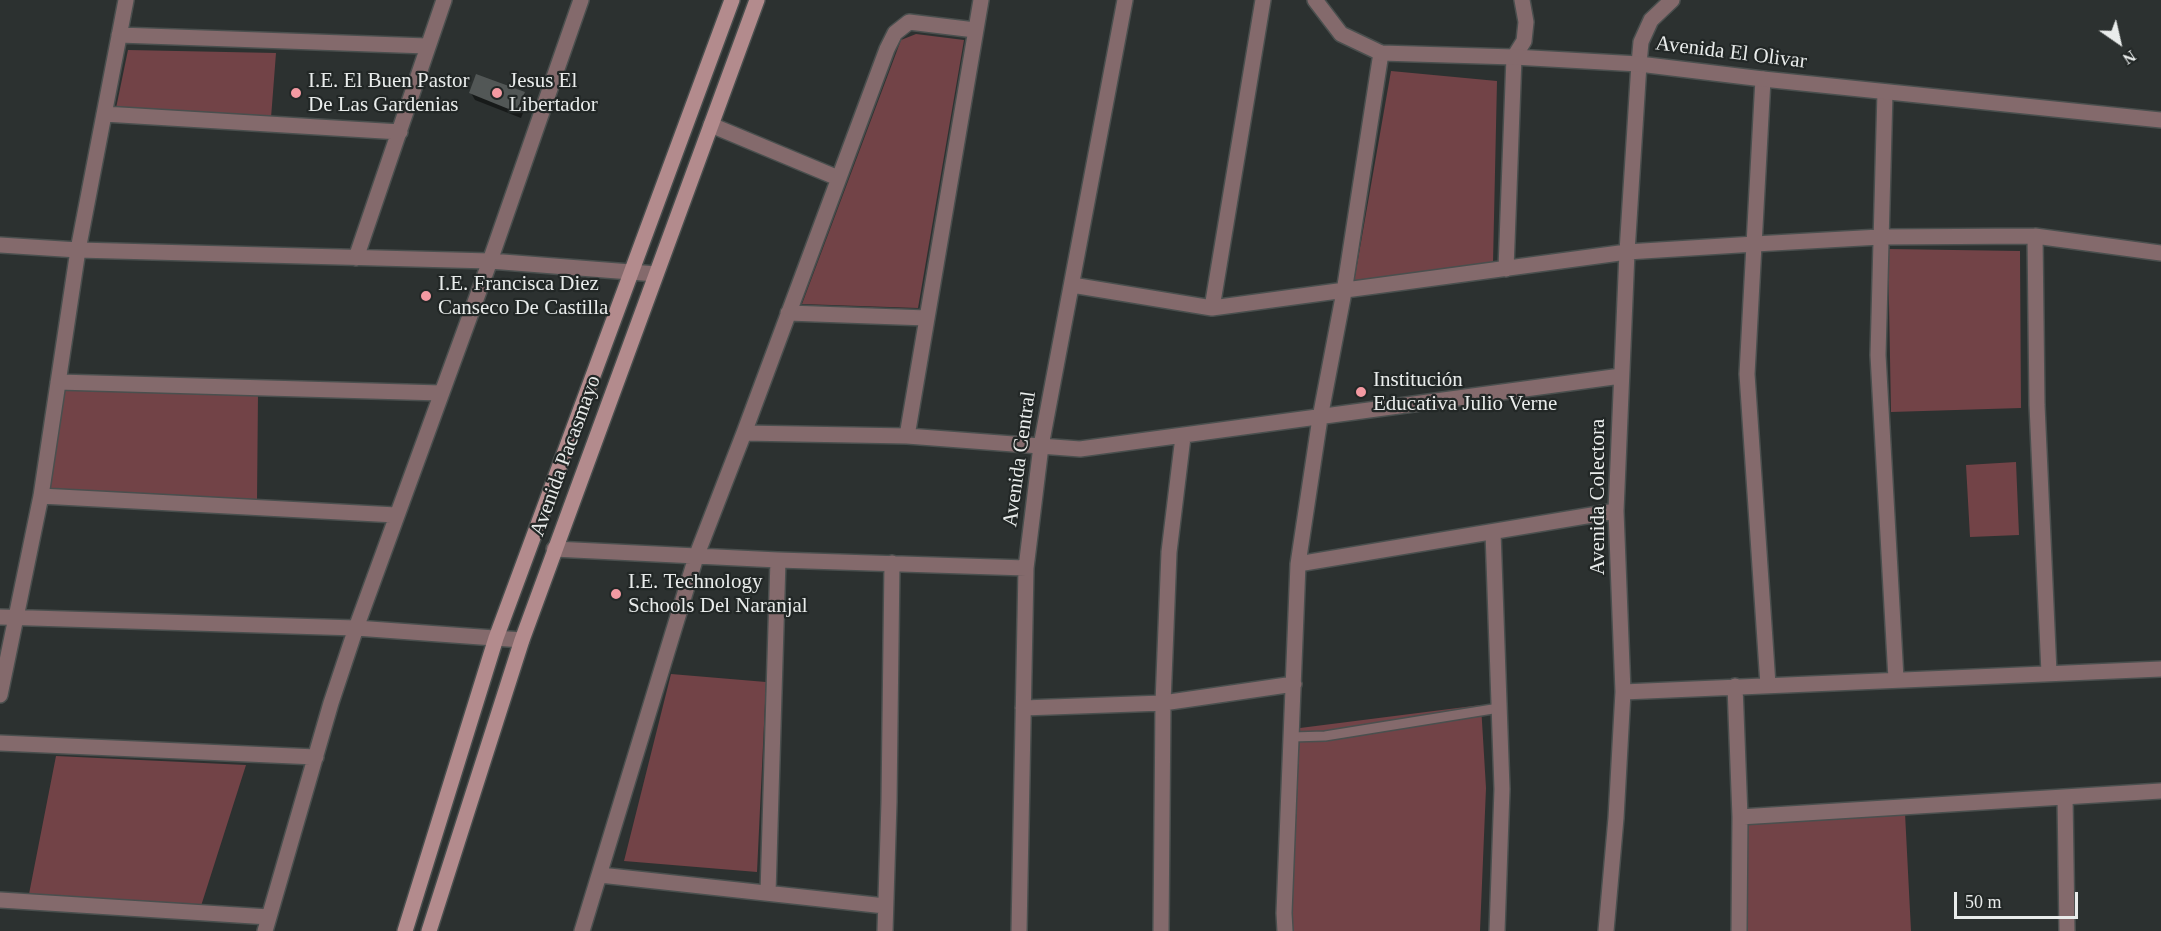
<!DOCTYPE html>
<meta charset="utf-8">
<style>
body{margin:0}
#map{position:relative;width:2161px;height:931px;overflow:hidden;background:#2c3130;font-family:Georgia,serif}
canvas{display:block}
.north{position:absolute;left:2089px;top:12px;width:60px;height:60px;-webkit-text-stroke:4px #222726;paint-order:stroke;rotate:146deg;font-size:16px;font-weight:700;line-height:24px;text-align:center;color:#e9eceb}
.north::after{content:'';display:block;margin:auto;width:21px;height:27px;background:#e9eceb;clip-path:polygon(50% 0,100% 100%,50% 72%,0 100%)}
.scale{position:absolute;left:1954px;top:892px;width:124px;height:27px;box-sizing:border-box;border:3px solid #e9eceb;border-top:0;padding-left:8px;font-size:18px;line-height:21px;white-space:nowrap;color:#e9eceb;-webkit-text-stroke:4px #222726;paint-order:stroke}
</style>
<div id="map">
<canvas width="2161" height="931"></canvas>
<div class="north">N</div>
<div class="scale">50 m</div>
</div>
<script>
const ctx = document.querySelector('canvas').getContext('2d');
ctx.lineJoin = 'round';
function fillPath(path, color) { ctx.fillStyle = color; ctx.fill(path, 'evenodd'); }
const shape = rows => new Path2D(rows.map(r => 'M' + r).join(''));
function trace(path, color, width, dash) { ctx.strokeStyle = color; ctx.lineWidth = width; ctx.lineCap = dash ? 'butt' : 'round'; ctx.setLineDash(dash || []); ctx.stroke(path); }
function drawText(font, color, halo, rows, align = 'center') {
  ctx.font = font + ' Georgia,serif'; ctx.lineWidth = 4.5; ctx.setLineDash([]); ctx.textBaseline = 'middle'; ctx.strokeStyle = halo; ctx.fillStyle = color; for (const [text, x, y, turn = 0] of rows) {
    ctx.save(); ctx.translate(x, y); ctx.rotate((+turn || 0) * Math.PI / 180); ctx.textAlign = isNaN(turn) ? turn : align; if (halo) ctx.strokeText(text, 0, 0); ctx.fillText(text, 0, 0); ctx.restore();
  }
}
fillPath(shape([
 [916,34,964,40,918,308,802,304,901,40],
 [128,50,276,53,271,118,115,113],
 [1391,71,1497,81,1493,263,1354,282],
 [1888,249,2020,251,2021,408,1891,412],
 [65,389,258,394,257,501,50,489],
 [2016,462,2019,535,1970,537,1966,465],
 [671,674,766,682,757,872,624,861],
 [1481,705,1486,788,1480,931,1293,931,1292,911,1300,728],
 [56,756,246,765,201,906,29,894],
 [1905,813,1911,931,1746,931,1746,824]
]), '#724347');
fillPath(shape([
 [471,93,524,94,528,101,521,118,475,100]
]), '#0007');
fillPath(shape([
 [476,74,525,92,516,112,469,93]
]), '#525756');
const service = shape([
 [1292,737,1325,736,1499,708]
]);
const minor = shape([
 [119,35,427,46],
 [1763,79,1747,374,1768,685],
 [1885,92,1878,355,1896,679],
 [104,114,400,132],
 [711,125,838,178],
 [2035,236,2037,405,2049,673],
 [0,245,78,250,490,261,656,274],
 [356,258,444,0],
 [1506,269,1514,57,1524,41,1526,22,1522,0],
 [1072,285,1212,308,1627,252,1755,244,1880,237,2035,236,2161,253],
 [1212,308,1263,0],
 [788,313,927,318],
 [58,382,441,393],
 [744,433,907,436,1080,449,1621,376],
 [907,436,981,0],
 [41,496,396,515],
 [1493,532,1502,789,1497,931],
 [554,549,778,560,1026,568],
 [1298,564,1616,511],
 [0,617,356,628,522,640],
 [1735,686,1740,817,1739,931],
 [1623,692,2161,669],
 [0,695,41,496,78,250,126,0],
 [1023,708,1163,703,1294,684],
 [0,743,316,757],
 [2065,797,2067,931],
 [1740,817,2161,791],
 [600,875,885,906],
 [768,893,778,560],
 [0,900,269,917],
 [265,931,331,703,356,628,490,261,581,0],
 [582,931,696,557,744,433,887,49,895,33,909,22,975,30],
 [885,931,889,802,892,563],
 [1019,931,1026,568,1041,446,1125,0],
 [1161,931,1163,703,1169,552,1183,437],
 [1285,931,1284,913,1298,564,1320,418,1344,292,1381,53],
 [1606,931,1616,818,1623,692,1616,511,1627,252,1639,64,1641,42,1651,20,1672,0]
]);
const tertiary = shape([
 [1315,0,1341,34,1381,53,1514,57,1639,64,1763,79,2161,120]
]);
const secondary = shape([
 [405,931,496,638,732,0],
 [429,931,522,640,757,0]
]);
trace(service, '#4a4f4e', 12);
trace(minor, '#4a4f4e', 18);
trace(tertiary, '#4a4f4e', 18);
trace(secondary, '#4a4f4e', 18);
trace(service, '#846a6c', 9);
trace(minor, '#846a6c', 15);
trace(tertiary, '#846a6c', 15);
trace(secondary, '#b38b8d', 15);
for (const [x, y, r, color] of [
 [296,93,6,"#f49aa2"],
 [497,93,6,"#f49aa2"],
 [426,296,6,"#f49aa2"],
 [1361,392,6,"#f49aa2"],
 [616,594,6,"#f49aa2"]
]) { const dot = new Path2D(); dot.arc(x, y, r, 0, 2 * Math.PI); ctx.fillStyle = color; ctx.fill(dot); trace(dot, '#222726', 2); }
drawText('21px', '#e9eceb', '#222726', [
 ["Avenida El Olivar",1731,53,7],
 ["Avenida Pacasmayo",566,456,-70],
 ["Avenida Central",1020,459,-82],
 ["Avenida Colectora",1598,497,-90]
]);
drawText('21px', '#e9eceb', '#222726', [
 ["I.E. El Buen Pastor",308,81],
 ["De Las Gardenias",308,105],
 ["Jesus El",509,81],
 ["Libertador",509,105],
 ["I.E. Francisca Diez",438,284],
 ["Canseco De Castilla",438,308],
 ["Institución",1373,380],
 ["Educativa Julio Verne",1373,404],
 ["I.E. Technology",628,582],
 ["Schools Del Naranjal",628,606]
], 'left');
</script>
